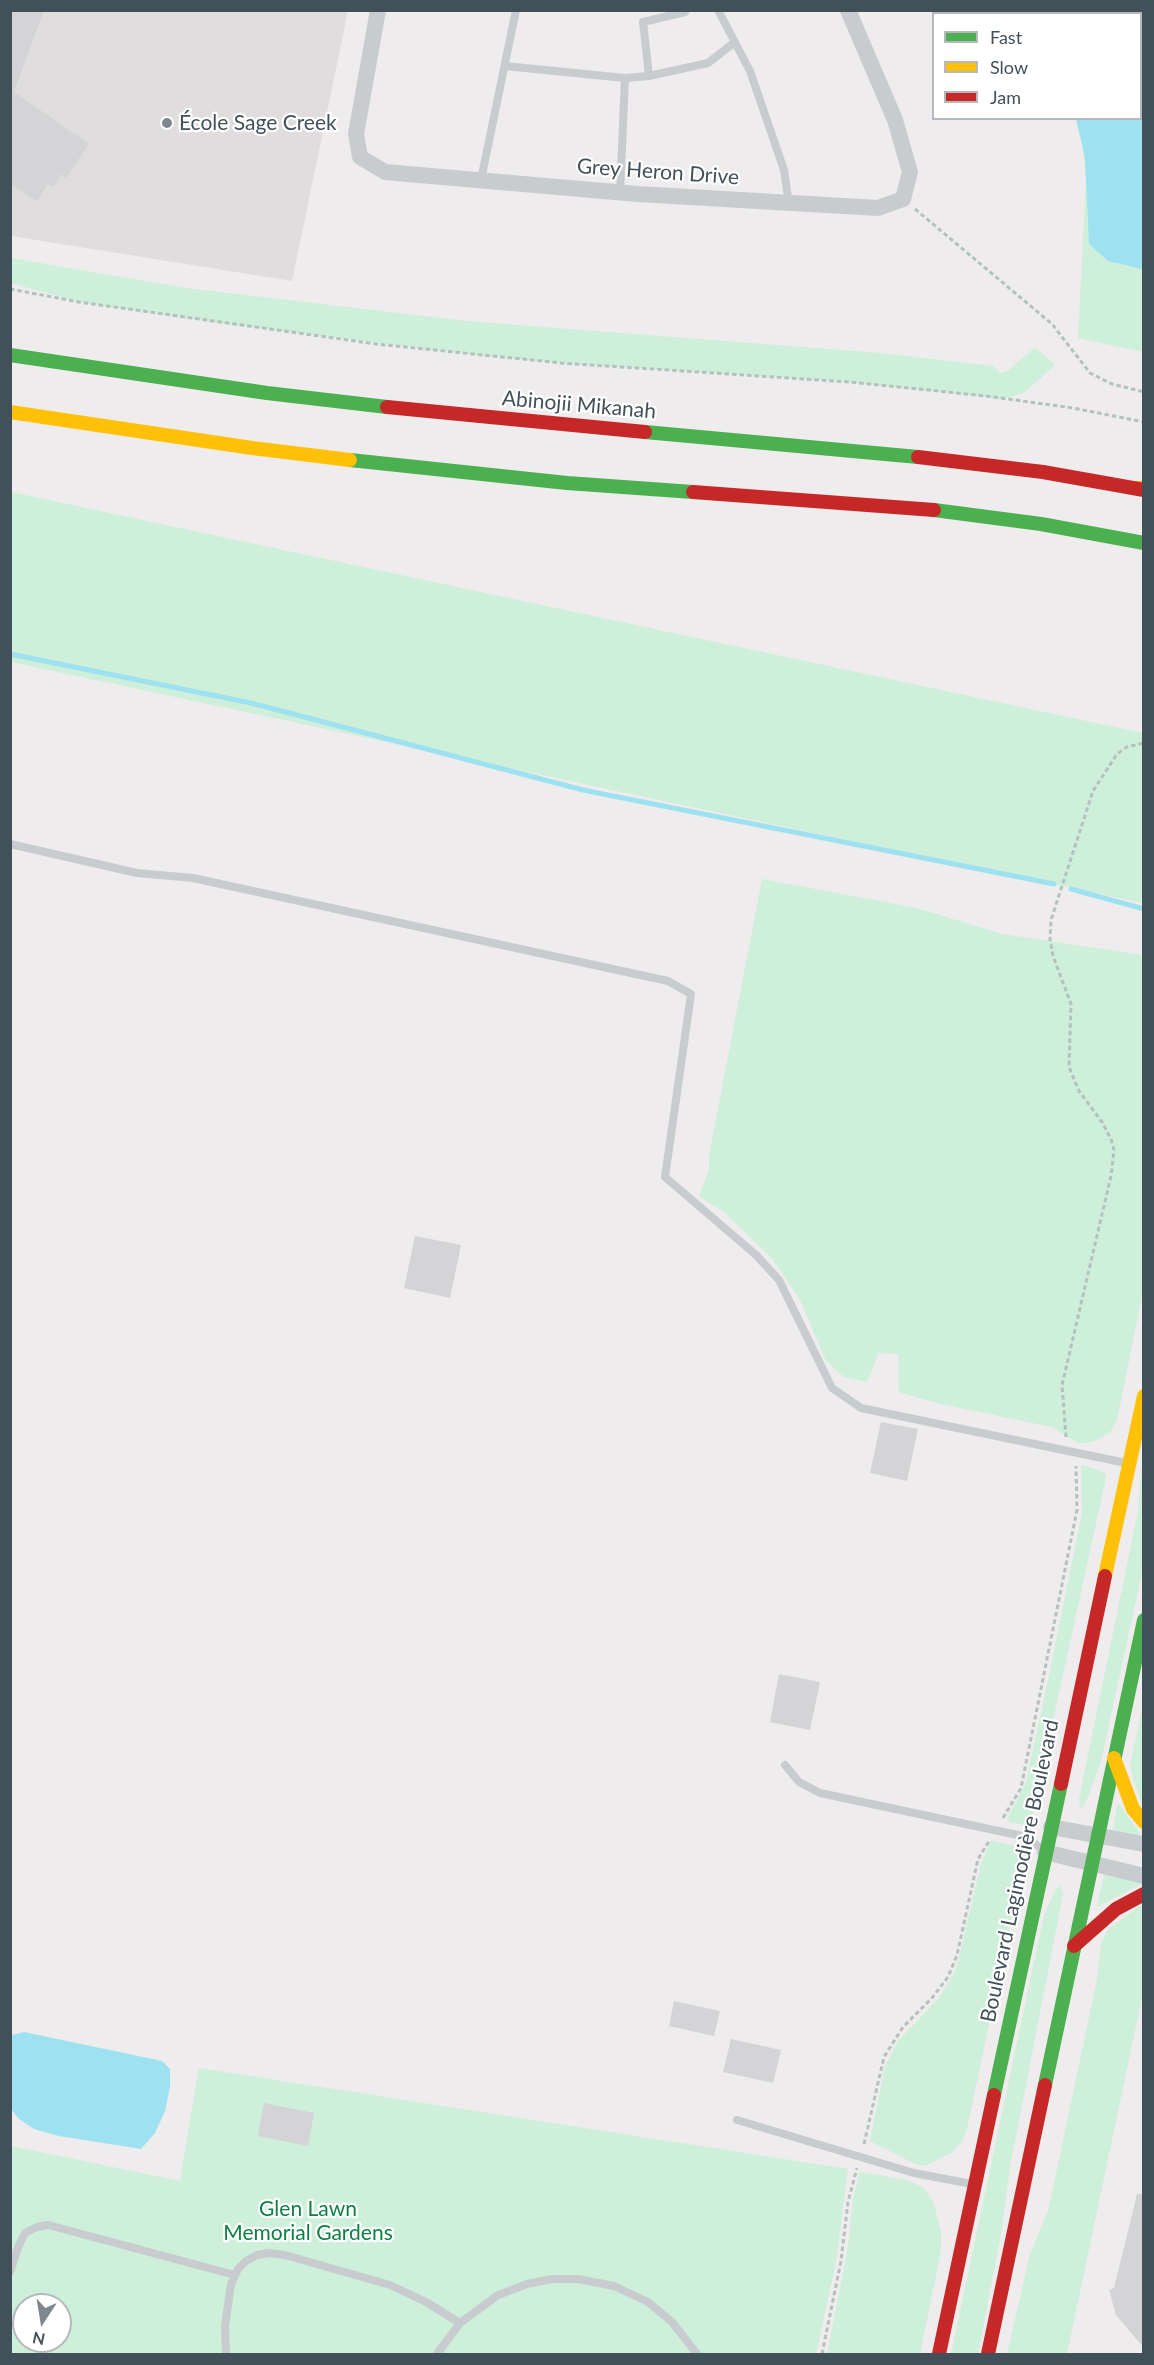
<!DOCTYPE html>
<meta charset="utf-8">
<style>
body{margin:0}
#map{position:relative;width:1154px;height:2365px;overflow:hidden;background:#eeecec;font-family:Lato,sans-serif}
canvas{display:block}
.frame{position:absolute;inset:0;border:12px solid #42505a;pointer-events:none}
.legend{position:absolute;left:932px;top:12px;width:210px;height:108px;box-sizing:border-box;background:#fff;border:2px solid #b3b9bd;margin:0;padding:8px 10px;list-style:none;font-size:18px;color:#42505a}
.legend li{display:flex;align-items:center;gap:12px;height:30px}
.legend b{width:30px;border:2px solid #b3b9bd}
.north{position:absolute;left:12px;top:2293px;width:60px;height:60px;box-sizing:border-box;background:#fff;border:2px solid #b3b9bd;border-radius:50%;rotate:192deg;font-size:16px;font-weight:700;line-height:24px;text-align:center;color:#42505a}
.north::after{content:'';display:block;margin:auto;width:21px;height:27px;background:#7e878d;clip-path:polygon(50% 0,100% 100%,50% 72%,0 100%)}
</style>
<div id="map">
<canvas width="1154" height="2365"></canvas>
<div class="frame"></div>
<ul class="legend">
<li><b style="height:8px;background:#4caf50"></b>Fast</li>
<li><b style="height:8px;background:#ffc107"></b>Slow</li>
<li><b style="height:8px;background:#c62828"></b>Jam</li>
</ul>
<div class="north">N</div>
</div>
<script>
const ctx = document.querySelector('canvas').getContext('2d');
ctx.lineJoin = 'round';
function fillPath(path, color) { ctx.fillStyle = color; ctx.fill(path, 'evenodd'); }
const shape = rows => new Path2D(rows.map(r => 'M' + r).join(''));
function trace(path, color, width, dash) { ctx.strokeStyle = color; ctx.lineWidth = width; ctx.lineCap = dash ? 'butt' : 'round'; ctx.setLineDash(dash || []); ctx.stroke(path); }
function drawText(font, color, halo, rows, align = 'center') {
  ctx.font = font + ' Lato,sans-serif'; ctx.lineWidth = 4.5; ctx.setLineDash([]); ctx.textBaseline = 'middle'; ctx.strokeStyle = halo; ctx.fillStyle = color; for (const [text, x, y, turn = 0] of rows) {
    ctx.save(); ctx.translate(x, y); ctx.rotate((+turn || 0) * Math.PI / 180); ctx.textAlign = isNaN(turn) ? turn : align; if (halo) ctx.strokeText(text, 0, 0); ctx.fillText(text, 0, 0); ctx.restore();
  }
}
fillPath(shape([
 [11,11,348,11,292,281,11,236]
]), '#dfddde');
fillPath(shape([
 [1030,11,1143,11,1143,352,1078,338,1086,179,1083,147,1076,119,1140,118,1140,14,1031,14],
 [11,258,186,288,466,321,880,353,993,366,1000,373,1009,370,1035,347,1055,365,1024,393,1002,399,850,382,561,363,486,356,225,324,79,302,11,283],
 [11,492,1143,733,1143,903,11,662],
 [762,879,917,908,1002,934,1143,955,1143,1291,1117,1420,1111,1431,1101,1438,1088,1443,1078,1443,1052,1427,936,1403,899,1392,898,1354,879,1353,867,1382,844,1377,826,1361,800,1300,772,1258,724,1212,699,1196,709,1170,709,1156],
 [1143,1453,1143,1568,1101,1761,1088,1797,1083,1807,1080,1808,1079,1799,1138,1511],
 [1081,1465,1096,1469,1106,1474,1105,1482,1030,1826,1009,1822,1008,1818,1026,1782,1046,1690,1082,1513],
 [1143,1704,1143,1808,1130,1767],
 [1118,1803,1140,1833,1139,1835,1113,1830],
 [991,1840,1026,1849,967,2129,962,2142,951,2153,927,2165,917,2165,870,2141,885,2066,898,2041,938,1999,956,1970,981,1864],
 [1104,1875,1107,1875,1143,1883,1097,1907],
 [1060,1886,1063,1894,1010,2167,1001,2234,978,2354,951,2354,1044,1915,1056,1889],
 [1143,1904,1143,1993,1067,2354,1007,2354,1030,2254,1048,2211,1053,2188,1097,1979,1101,1944,1108,1929],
 [199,2068,848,2169,836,2262,816,2354,11,2354,11,2146,180,2181],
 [24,2305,60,2305,60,2341,24,2341],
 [859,2172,907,2180,918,2185,924,2188,934,2203,941,2233,941,2251,920,2354,827,2354,848,2247,852,2206]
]), '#ceefd9');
fillPath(shape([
 [1104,10,1107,13,1031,14,1030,11],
 [1121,11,1143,11,1142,269,1108,261,1089,244,1085,158,1076,119,1140,118,1140,14,1120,13],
 [24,2032,162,2061,170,2069,170,2087,165,2111,155,2133,141,2149,59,2136,34,2129,19,2119,11,2109,11,2039,12,2035]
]), '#9ee2f1');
trace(shape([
 [10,654,251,703,583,790,1054,884],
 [1071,889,1144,909]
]), '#9ee2f1', 5);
fillPath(shape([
 [10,10,44,10,14,92,89,144,66,178,61,174,54,187,48,184,37,201,10,184],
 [415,1236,461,1245,450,1298,404,1288],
 [881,1422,918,1429,907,1481,870,1473],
 [779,1674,820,1682,810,1730,770,1722],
 [674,2001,720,2011,714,2036,669,2026],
 [731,2039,781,2050,773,2083,723,2072],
 [264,2103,314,2113,308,2146,258,2136],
 [1137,2194,1143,2194,1143,2347,1116,2315,1109,2290,1114,2288]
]), '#d4d4d7');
trace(shape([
 [915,209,1052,324,1090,373,1112,384,1144,392],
 [10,289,79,302,376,344,561,363,850,382,986,396,1073,408,1144,422],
 [1066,1437,1062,1385,1111,1176,1114,1150,1111,1139,1102,1122,1079,1091,1069,1067,1071,1004,1053,956,1050,939,1051,920,1093,791,1117,754,1127,747,1144,743],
 [1003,1818,1021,1788,1077,1510,1076,1466],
 [864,2144,884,2057,903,2027,932,1998,948,1977,957,1955,978,1859,989,1841],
 [822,2354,841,2261,848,2202,857,2168]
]), '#b4c2bd', 3, [4.5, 3]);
trace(shape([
 [718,10,750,71,784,170,789,204],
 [685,12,643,22,649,76,708,63,735,42],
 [505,66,625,78,649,76],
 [481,180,516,10],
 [620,193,625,78],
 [10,844,137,873,193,878,668,981,691,994,665,1177,756,1255,779,1280,832,1388,861,1408,1126,1463],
 [785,1765,799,1782,820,1793,1027,1837,1043,1850],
 [737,2120,914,2173,972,2184],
 [10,2272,19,2245,25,2233,37,2227,48,2225,235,2275],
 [226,2354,225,2326,231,2284,238,2269,246,2261,257,2255,269,2253,285,2255,390,2285,426,2302,460,2323],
 [437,2354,460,2323,498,2295,527,2284,552,2279,578,2279,614,2286,648,2302,672,2322,697,2354]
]), '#c8ccce', 8);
trace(shape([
 [378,10,356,134,360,157,385,172,638,194,878,208,903,199,910,172,895,120,848,10],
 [1051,1827,1144,1844],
 [1045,1852,1144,1876]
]), '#c8ccce', 16);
trace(shape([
 [10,355,267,393,387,407],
 [645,432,918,457],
 [350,460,567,483,693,492],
 [934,510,1041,524,1144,543],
 [1045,2085,1144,1620],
 [994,2095,1061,1784]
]), '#4caf50', 14);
trace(shape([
 [10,412,252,448,350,460],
 [1135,488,1144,488],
 [1105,1576,1144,1396],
 [1114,1758,1133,1809,1144,1822]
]), '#ffc107', 14);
trace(shape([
 [387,407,645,432],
 [918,457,1043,472,1144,490],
 [693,492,934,510],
 [1061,1784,1105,1576],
 [1074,1946,1116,1909,1144,1894],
 [939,2354,994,2095],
 [988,2354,1045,2085]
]), '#c62828', 14);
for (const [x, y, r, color] of [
 [167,123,6,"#7e878d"]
]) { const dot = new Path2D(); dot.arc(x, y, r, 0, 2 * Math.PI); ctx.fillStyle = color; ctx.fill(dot); trace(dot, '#fff', 2); }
drawText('21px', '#42505a', '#fff', [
 ["École Sage Creek",179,123]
], 'left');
drawText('21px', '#42505a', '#fff', [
 ["Grey Heron Drive",658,172,4],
 ["Abinojii Mikanah",579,405,5],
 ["Boulevard Lagimodière Boulevard",1020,1871,-78]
]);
drawText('21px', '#0e8043', '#fff', [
 ["Glen Lawn",308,2209],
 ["Memorial Gardens",308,2233]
]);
</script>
